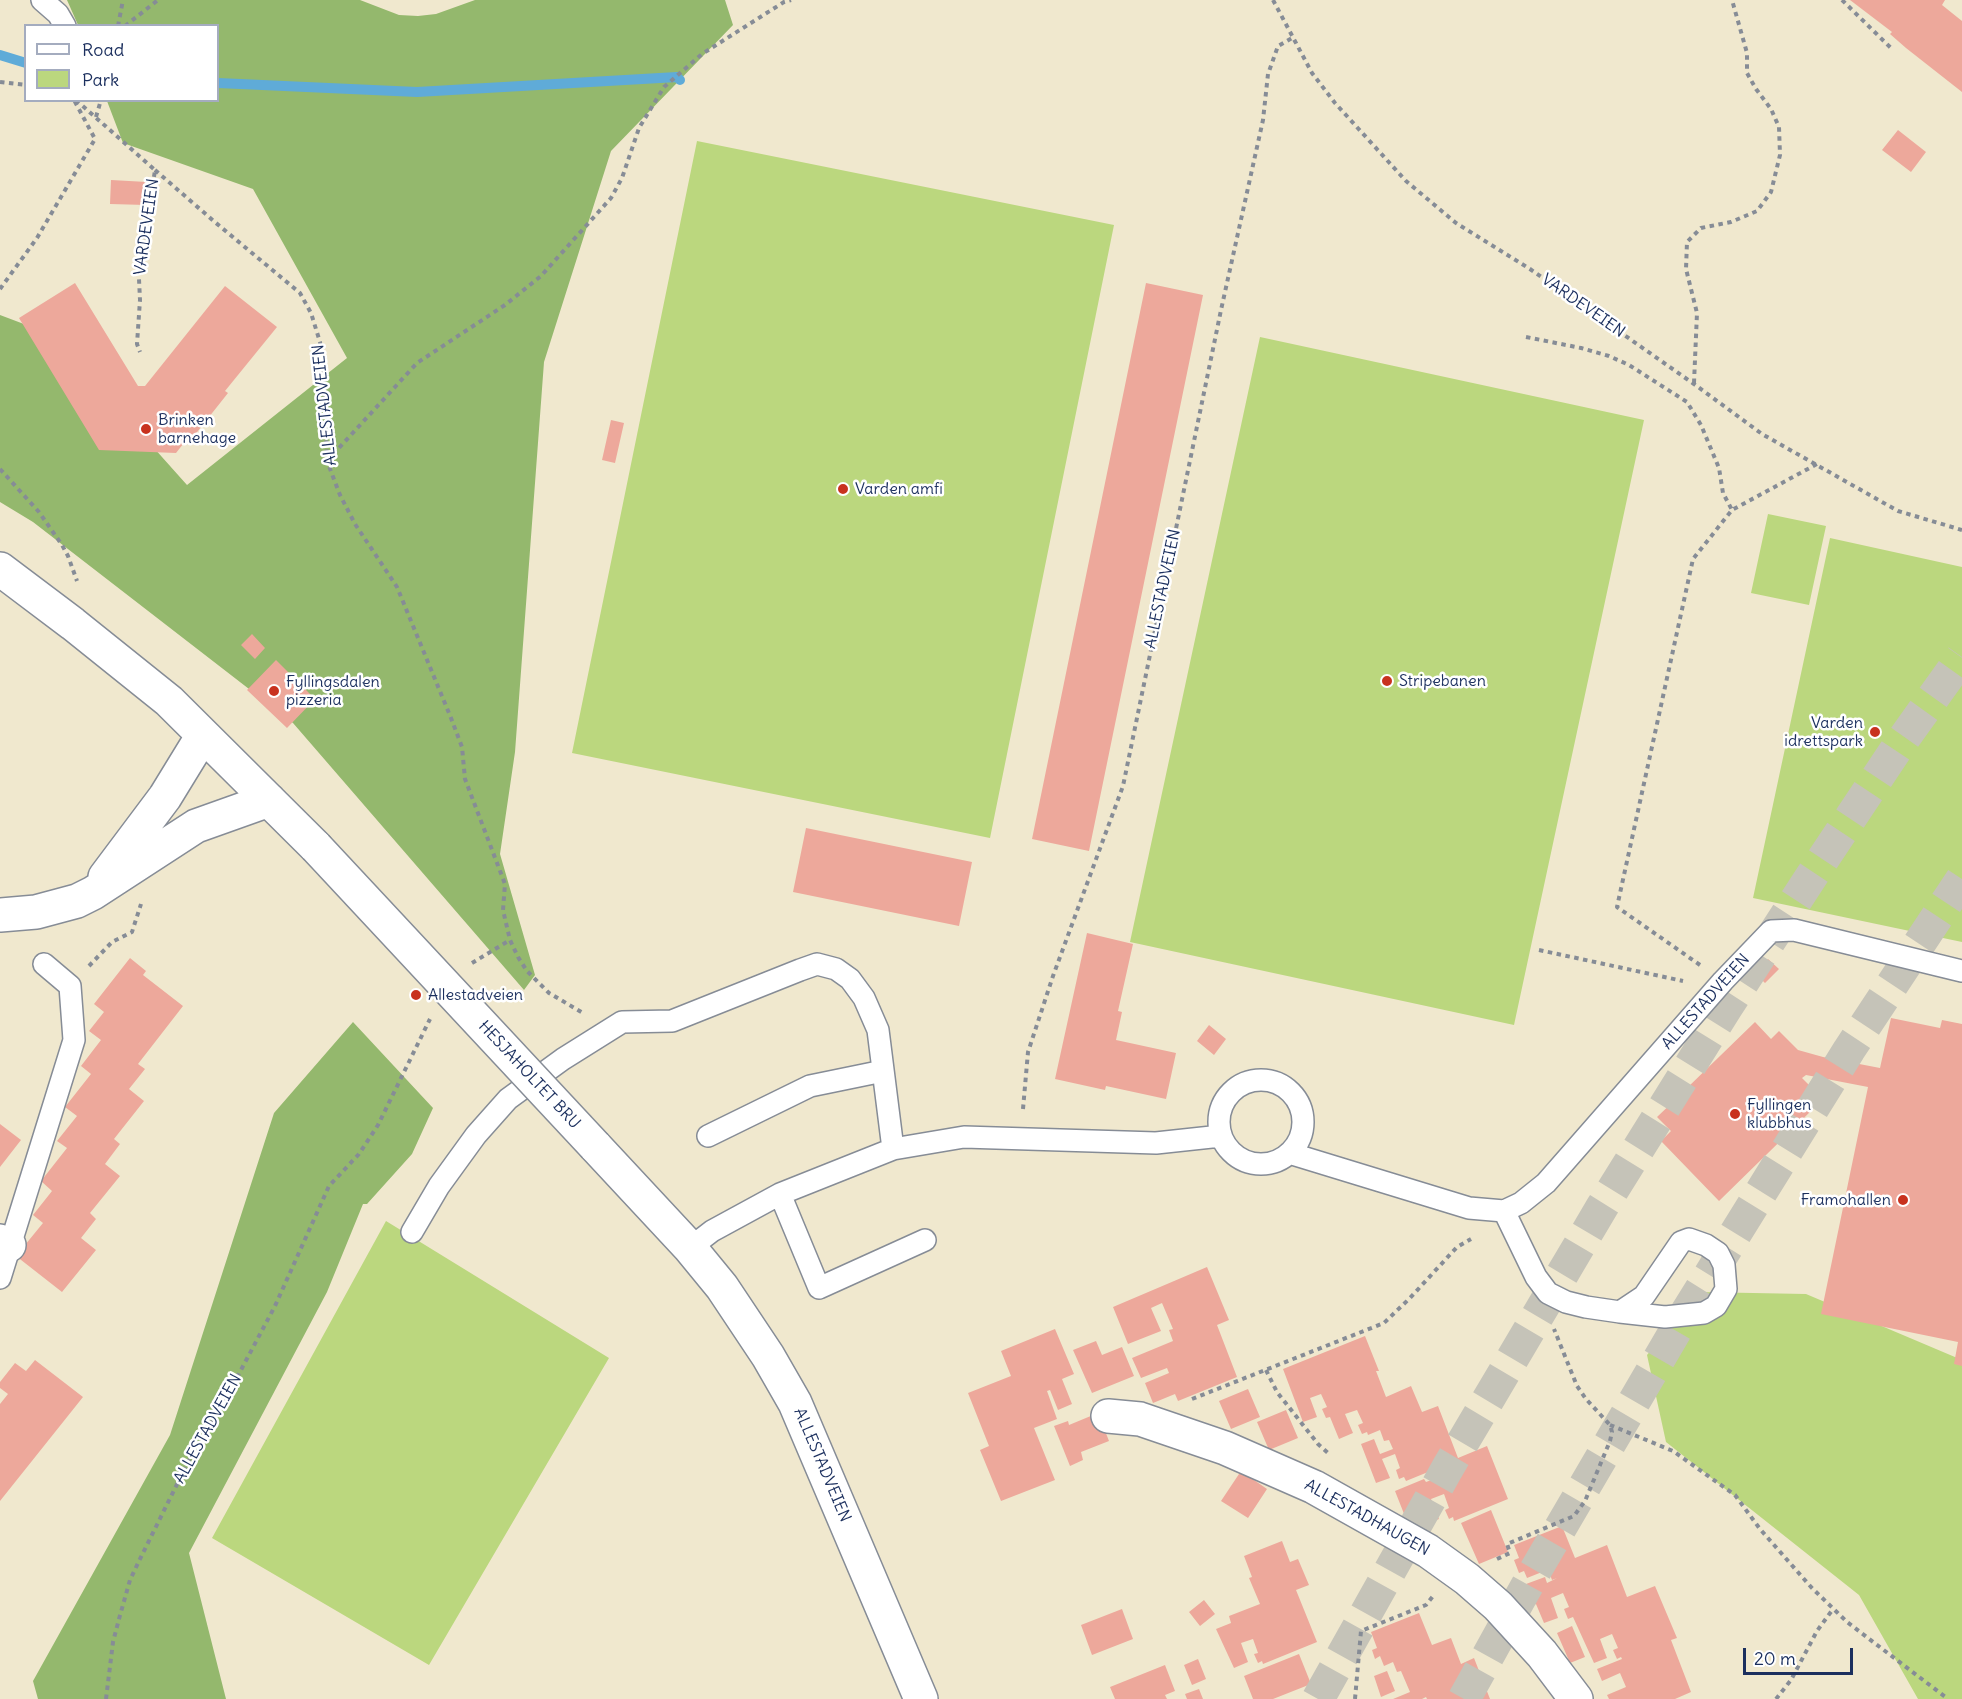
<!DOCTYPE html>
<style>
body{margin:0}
#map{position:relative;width:1962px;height:1699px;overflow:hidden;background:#f0e8ce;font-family:Delius,sans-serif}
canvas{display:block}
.legend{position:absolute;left:24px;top:24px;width:195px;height:78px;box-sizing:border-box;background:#fff;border:2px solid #a4acbf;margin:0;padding:8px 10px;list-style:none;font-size:18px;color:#1b2f5e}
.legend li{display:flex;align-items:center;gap:12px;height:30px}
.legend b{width:30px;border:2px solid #a4acbf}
.scale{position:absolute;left:1743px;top:1648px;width:110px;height:27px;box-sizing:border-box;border:3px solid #1b2f5e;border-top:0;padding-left:8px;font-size:18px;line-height:21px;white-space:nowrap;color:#1b2f5e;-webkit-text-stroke:4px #fff;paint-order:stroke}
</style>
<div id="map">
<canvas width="1962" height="1699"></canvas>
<ul class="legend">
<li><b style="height:8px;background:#fff"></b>Road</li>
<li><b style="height:16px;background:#bbd77e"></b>Park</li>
</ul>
<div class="scale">20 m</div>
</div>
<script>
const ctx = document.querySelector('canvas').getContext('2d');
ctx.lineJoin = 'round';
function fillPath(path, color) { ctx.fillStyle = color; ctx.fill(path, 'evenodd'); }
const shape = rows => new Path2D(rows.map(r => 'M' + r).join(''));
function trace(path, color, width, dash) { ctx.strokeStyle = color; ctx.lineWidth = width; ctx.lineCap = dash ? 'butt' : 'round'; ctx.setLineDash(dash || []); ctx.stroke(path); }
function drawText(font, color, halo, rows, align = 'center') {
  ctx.font = font + ' Delius,sans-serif'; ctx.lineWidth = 5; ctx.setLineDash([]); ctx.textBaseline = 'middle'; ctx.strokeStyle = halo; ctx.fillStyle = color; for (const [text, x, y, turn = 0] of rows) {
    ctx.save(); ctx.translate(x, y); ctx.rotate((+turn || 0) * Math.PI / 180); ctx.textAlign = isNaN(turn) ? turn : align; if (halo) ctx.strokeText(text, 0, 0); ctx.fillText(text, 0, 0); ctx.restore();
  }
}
fillPath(shape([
 [697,141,1114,225,990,838,572,753],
 [1260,337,1644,420,1514,1025,1130,942],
 [1768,514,1826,526,1809,605,1751,593],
 [1830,538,1962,567,1962,942,1753,898],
 [386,1221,609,1358,429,1665,212,1538],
 [1700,1292,1806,1294,1962,1360,1962,1699,1918,1699,1859,1595,1666,1442,1647,1355]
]), '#bbd77e');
fillPath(shape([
 [67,0,360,0,399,15,418,16,436,14,475,0,725,0,733,25,611,151,544,362,515,752,500,854,535,975,524,990,293,723,33,522,0,502,0,315,53,335,187,485,347,358,253,189,123,143,107,101,218,100,218,26,78,25],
 [353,1022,433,1108,412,1154,367,1204,363,1204,327,1292,189,1553,226,1699,38,1699,33,1681,170,1435,274,1113]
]), '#94b86d');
trace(shape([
 [0,55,26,63],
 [218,83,417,92,677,77,680,80]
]), '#5fabd8', 10);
fillPath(shape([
 [1850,0,1945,0,1942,5,1962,21,1962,92,1906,48,1890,34,1892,32],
 [1898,130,1926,152,1911,172,1882,150],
 [111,180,147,182,146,205,110,204],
 [75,283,138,386,145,386,225,286,277,327,225,391,228,393,190,441,187,439,176,453,99,450,19,318],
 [1146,283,1203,295,1089,851,1032,839],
 [611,420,624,423,615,463,602,460],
 [252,634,265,648,255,659,241,645],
 [276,660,315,699,287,728,247,690],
 [806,828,972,862,959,926,793,892],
 [1087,933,1133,944,1118,1011,1122,1012,1116,1040,1176,1053,1166,1099,1106,1086,1105,1090,1055,1079],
 [130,958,146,971,143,975,183,1006,138,1064,145,1069,129,1089,144,1101,114,1139,120,1144,105,1164,120,1176,90,1213,96,1219,81,1238,96,1250,62,1292,16,1256,43,1223,33,1215,52,1191,41,1181,67,1148,57,1141,77,1116,65,1107,91,1074,81,1066,101,1040,89,1031,104,1012,94,1004],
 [1768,959,1779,969,1765,983,1755,973],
 [1891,1018,1940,1028,1942,1020,1962,1024,1962,1366,1954,1364,1958,1342,1821,1314,1868,1087,1806,1075,1802,1078,1821,1097,1811,1108,1812,1110,1719,1201,1661,1141,1671,1131,1657,1117,1677,1098,1675,1095,1684,1086,1686,1089,1755,1022,1771,1039,1779,1031,1798,1050,1823,1057,1880,1068],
 [1209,1025,1226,1039,1214,1055,1197,1041],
 [0,1124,21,1140,0,1167],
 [1207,1267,1229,1320,1217,1325,1237,1377,1178,1401,1175,1394,1153,1403,1145,1383,1169,1373,1167,1368,1141,1378,1132,1358,1173,1341,1169,1330,1173,1329,1162,1303,1151,1308,1161,1331,1128,1344,1113,1307],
 [1055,1329,1074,1374,1062,1379,1072,1404,1058,1410,1050,1390,1047,1391,1057,1419,1034,1428,1055,1480,1001,1501,980,1450,989,1446,968,1393,1011,1376,1001,1351],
 [1365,1336,1379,1371,1376,1371,1386,1397,1411,1386,1422,1412,1438,1406,1458,1458,1487,1446,1508,1499,1454,1521,1453,1517,1449,1519,1445,1510,1449,1508,1444,1494,1431,1499,1439,1519,1425,1524,1423,1518,1408,1524,1395,1491,1424,1479,1426,1482,1437,1478,1433,1470,1406,1481,1404,1477,1399,1479,1396,1470,1400,1468,1395,1454,1382,1459,1390,1478,1376,1483,1361,1444,1374,1439,1380,1454,1393,1449,1389,1440,1384,1441,1380,1430,1368,1435,1367,1432,1362,1434,1358,1425,1363,1423,1357,1410,1345,1414,1353,1433,1339,1439,1330,1417,1326,1418,1322,1409,1327,1407,1321,1394,1310,1398,1317,1417,1303,1422,1283,1369],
 [1096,1341,1102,1355,1122,1347,1134,1376,1092,1393,1073,1350],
 [35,1360,83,1397,0,1501,0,1404,8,1394,0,1388,0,1382,15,1363,26,1371],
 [1248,1389,1260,1417,1231,1429,1219,1401],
 [1286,1410,1298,1438,1269,1450,1257,1422],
 [1098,1413,1109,1441,1081,1452,1083,1460,1070,1466,1054,1426,1068,1421,1069,1425],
 [1241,1471,1267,1489,1248,1518,1221,1501],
 [1491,1510,1508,1552,1479,1564,1461,1523],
 [1562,1526,1575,1558,1607,1545,1627,1597,1655,1586,1677,1638,1671,1640,1691,1692,1675,1699,1609,1699,1607,1695,1626,1687,1620,1673,1602,1681,1597,1669,1622,1659,1621,1657,1617,1659,1613,1650,1618,1648,1612,1634,1600,1639,1607,1658,1594,1663,1573,1617,1568,1619,1564,1609,1569,1607,1563,1593,1551,1598,1558,1618,1544,1623,1536,1604,1534,1605,1526,1584,1545,1577,1547,1583,1557,1578,1552,1580,1549,1572,1554,1570,1552,1568,1527,1578,1524,1571,1519,1573,1514,1560,1519,1558,1514,1545],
 [1282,1541,1290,1562,1298,1559,1309,1585,1296,1590,1317,1642,1263,1664,1262,1661,1258,1663,1254,1654,1258,1653,1253,1639,1241,1643,1248,1662,1234,1668,1216,1629,1231,1623,1229,1616,1260,1604,1249,1578,1252,1577,1244,1556],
 [1204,1600,1215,1614,1200,1626,1189,1612],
 [1122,1609,1133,1639,1092,1655,1081,1625],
 [1419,1613,1432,1645,1451,1638,1461,1664,1474,1658,1490,1699,1427,1699,1426,1697,1422,1699,1393,1699,1410,1692,1401,1671,1397,1672,1393,1662,1384,1666,1380,1656,1375,1659,1372,1650,1377,1648,1371,1632],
 [1572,1626,1585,1657,1570,1663,1557,1633],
 [1299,1654,1311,1684,1273,1699,1253,1699,1244,1676],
 [1198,1659,1206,1679,1192,1685,1184,1665],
 [1165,1665,1175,1691,1165,1695,1167,1699,1115,1699,1110,1687],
 [1387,1671,1395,1691,1381,1697,1374,1676],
 [1199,1689,1203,1699,1187,1699,1185,1694]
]), '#eda89b');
trace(shape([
 [1318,1699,1447,1469,1602,1207,1726,1008,1811,877,1897,748,1962,657],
 [1464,1699,1534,1573,1680,1323,1849,1050,1962,879]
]), '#c5c3b8', 33, [33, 16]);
const lane = shape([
 [42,0,58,14,65,26],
 '1219 1122a42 42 0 1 1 84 0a42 42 0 1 1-84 0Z',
 [708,1136,810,1086,883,1071],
 [1289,1153,1469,1208,1504,1211,1521,1203,1546,1183,1723,981,1771,931,1794,930,1962,971],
 [780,1194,819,1288,925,1240],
 [1504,1211,1536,1277,1548,1293,1566,1302,1586,1307,1620,1312,1665,1317,1704,1313,1716,1306,1726,1289,1724,1265,1718,1253,1706,1245,1689,1239,1681,1242,1644,1296,1620,1312],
 [412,1232,439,1186,476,1135,508,1099,563,1059,622,1022,672,1021,800,970,817,964,836,969,850,979,864,998,878,1030,893,1149,964,1137,1156,1143,1221,1136],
 [690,1248,712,1231,780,1194,893,1149],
 [0,1278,74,1040,70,986,44,964]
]);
const street = shape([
 [0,1241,9,1245],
 [1108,1416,1140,1419,1225,1448,1314,1487,1428,1551,1467,1579,1498,1606,1542,1654,1576,1699]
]);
const secondary = shape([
 [0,569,73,624,169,701,316,847],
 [105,877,165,797,203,735],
 [0,915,36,912,77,901,93,893,196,826,269,800],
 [595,1146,690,1248,722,1287,768,1356,795,1403,921,1699]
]);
trace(lane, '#868c96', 24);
trace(street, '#868c96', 36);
trace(secondary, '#868c96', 36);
trace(shape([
 [1273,0,1312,73,1335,103,1406,181,1456,223,1530,269,1694,384,1762,434,1898,511,1962,530],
 [1842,0,1893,50],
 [118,26,123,0],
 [125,26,158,0],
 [0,82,26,85],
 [76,100,155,170,139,279,140,300,137,344,140,352],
 [96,117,101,100],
 [155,170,216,223,300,293,311,313,320,342,324,375,327,461,340,495,355,524,397,587,451,718,462,747,465,779,505,884,503,910,510,940,518,957,527,971,549,993,583,1013],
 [0,289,37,238,95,139,74,100],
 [1526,337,1581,348,1609,356,1629,365,1687,402,1701,425,1719,468,1723,493,1732,510],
 [1694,383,1697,313,1686,269,1687,242,1701,228,1731,222,1757,211,1771,192,1780,155,1779,127,1771,109,1756,89,1747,73,1747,53,1732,0],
 [327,461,417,363,505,305,541,276,611,198,622,178,639,128,664,87,702,54,784,2,791,0],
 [0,469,39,512,62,545,68,556,77,581],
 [1539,950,1683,981],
 [472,963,510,940],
 [1700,965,1617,907,1693,559,1732,510,1817,464],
 [89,966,112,942,132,932,141,904],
 [1023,1109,1028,1052,1053,976,1123,786,1221,310,1263,120,1268,74,1278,46,1292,38],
 [1266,1370,1277,1392,1318,1444,1328,1453],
 [1192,1399,1384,1323,1410,1298,1457,1247,1471,1239],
 [1610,1425,1673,1451,1735,1495,1760,1529,1811,1587,1847,1622,1948,1699],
 [1497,1559,1510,1553,1507,1544,1574,1516,1585,1501,1610,1441,1612,1432,1610,1425,1586,1399,1577,1386,1554,1329],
 [106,1699,113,1642,119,1619,130,1580,139,1561,189,1460,225,1400,275,1306,329,1186,359,1154,378,1125,430,1019],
 [1355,1699,1361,1631,1426,1605,1433,1596],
 [1776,1699,1791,1680,1817,1631,1833,1609]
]), '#868c96', 4, [4.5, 4.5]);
trace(lane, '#fff', 21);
trace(street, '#fff', 33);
trace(secondary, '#fff', 33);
const secondaryBridge = shape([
 [316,847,595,1146]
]);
trace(secondaryBridge, '#868c96', 36, []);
trace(secondaryBridge, '#fff', 33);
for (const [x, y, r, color] of [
 [146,429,6,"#c8321e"],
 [843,489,6,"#c8321e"],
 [1387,681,6,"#c8321e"],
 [274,691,6,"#c8321e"],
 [1875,732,6,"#c8321e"],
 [416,995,6,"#c8321e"],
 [1735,1114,6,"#c8321e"],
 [1903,1200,6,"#c8321e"]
]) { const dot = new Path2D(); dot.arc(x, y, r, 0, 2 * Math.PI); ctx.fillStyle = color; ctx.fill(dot); trace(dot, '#fff', 2); }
drawText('16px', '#1b2f5e', '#fff', [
 ["VARDEVEIEN",147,227,-82],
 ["VARDEVEIEN",1583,306,35],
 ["ALLESTADVEIEN",325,405,-96],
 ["ALLESTADVEIEN",1163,589,-78],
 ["ALLESTADVEIEN",1706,1002,-48],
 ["HESJAHOLTET BRU",529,1075,47],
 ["ALLESTADVEIEN",208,1429,-61],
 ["ALLESTADVEIEN",822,1465,67],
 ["ALLESTADHAUGEN",1367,1518,29]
]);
drawText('16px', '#1b2f5e', '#fff', [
 ["Brinken",158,420],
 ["barnehage",158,438],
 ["Varden amfi",855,489],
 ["Stripebanen",1399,681],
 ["Fyllingsdalen",286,682],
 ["pizzeria",286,700],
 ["Varden",1863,723,"right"],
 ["idrettspark",1863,741,"right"],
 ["Allestadveien",428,995],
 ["Fyllingen",1747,1105],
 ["klubbhus",1747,1123],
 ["Framohallen",1891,1200,"right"]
], 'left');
</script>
